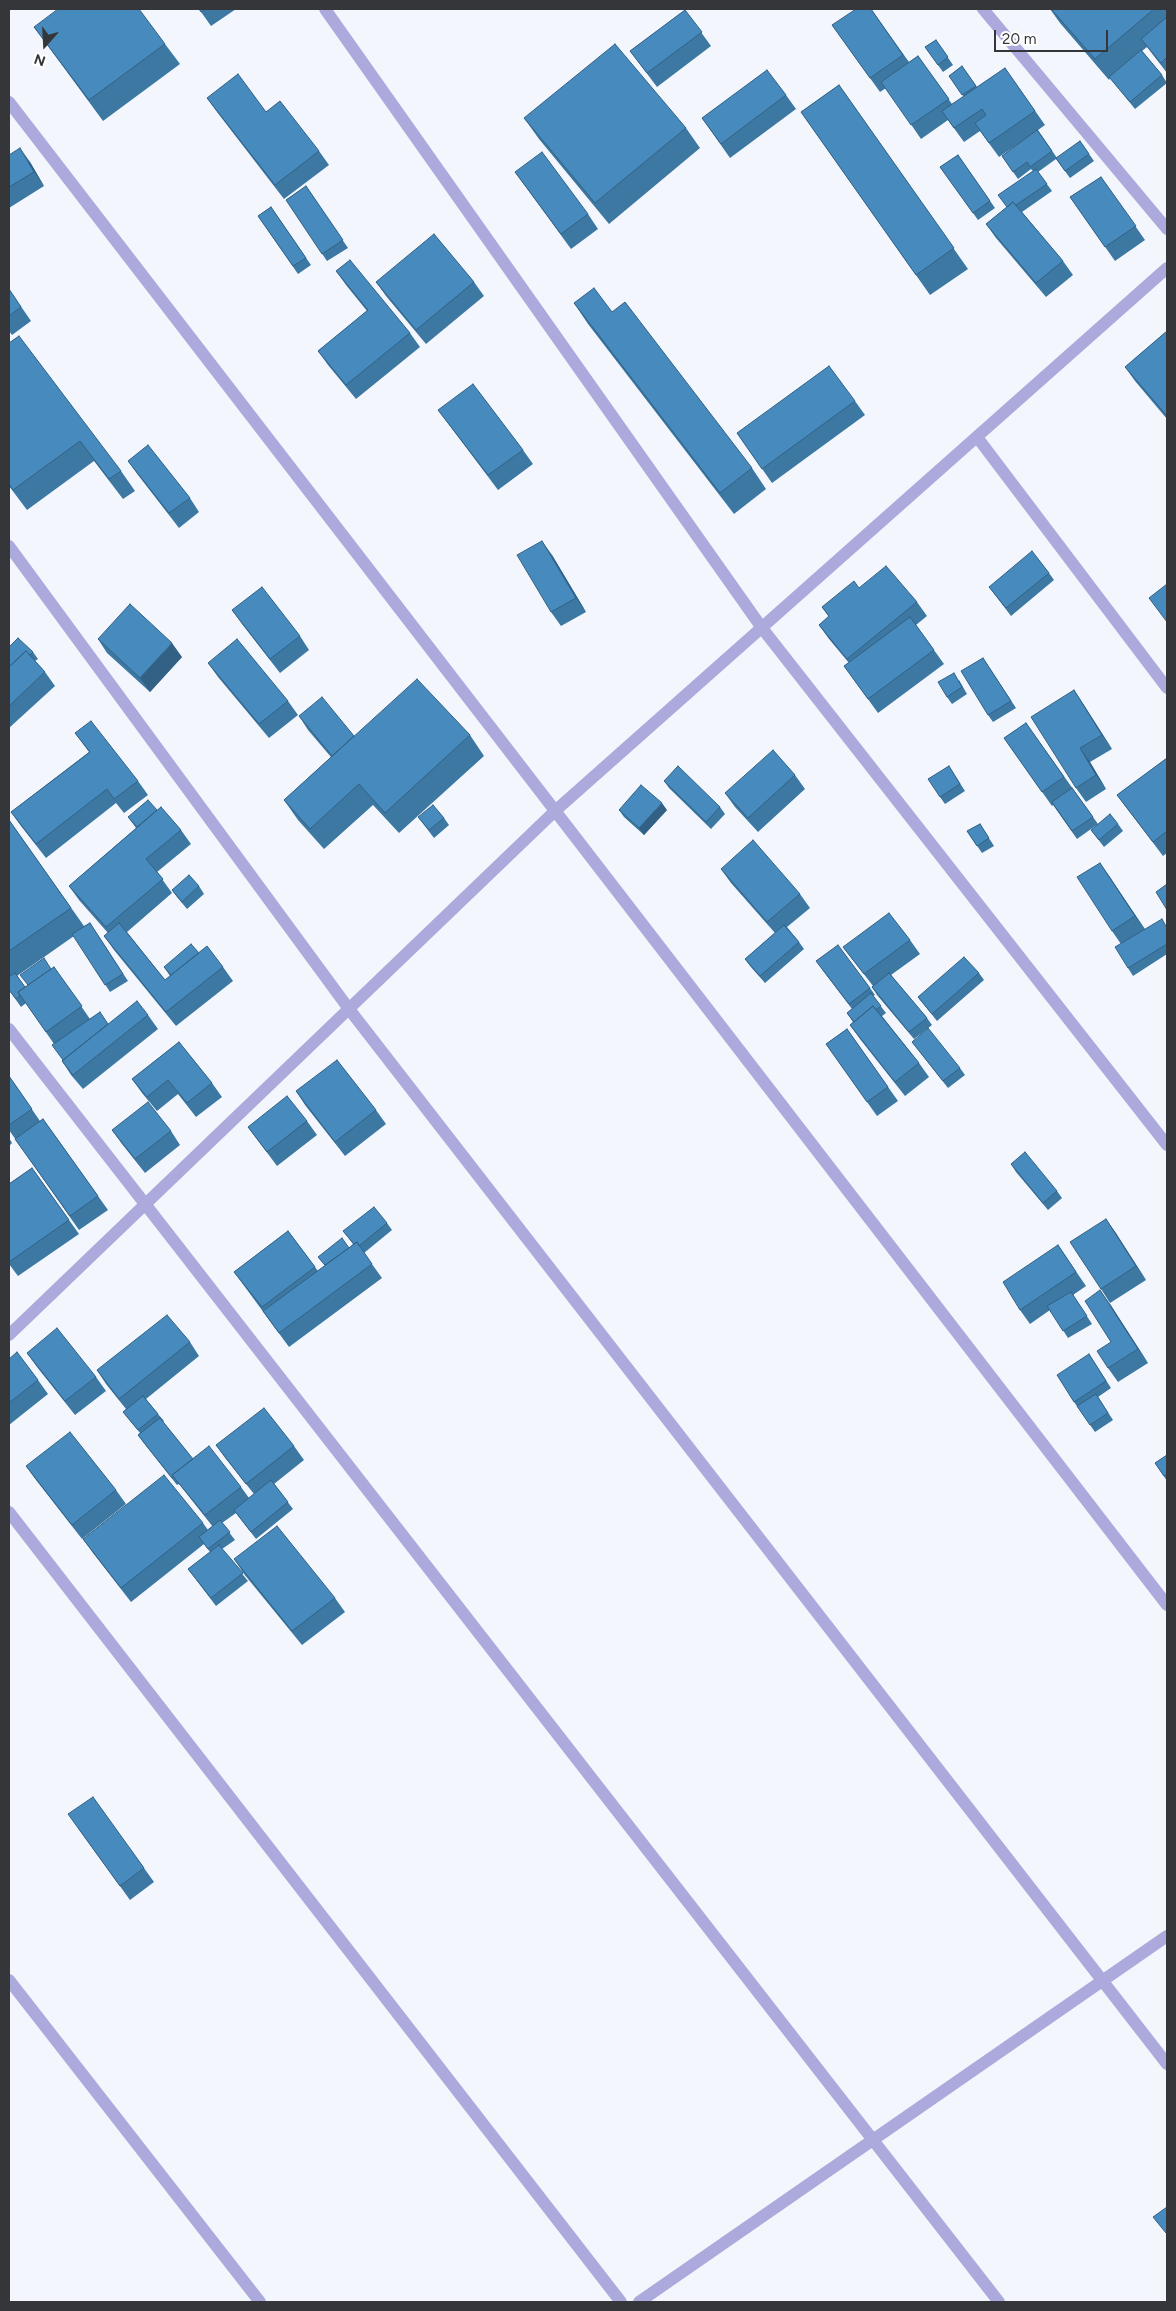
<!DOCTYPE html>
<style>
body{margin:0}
#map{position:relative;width:1176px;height:2311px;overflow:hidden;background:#f3f7fd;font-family:Figtree,sans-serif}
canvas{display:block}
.frame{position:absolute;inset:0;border:10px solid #353639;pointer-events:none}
.north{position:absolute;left:20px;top:20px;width:50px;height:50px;-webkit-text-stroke:4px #fff;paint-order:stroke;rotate:199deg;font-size:14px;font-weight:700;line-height:20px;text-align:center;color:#353639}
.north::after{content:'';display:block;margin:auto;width:18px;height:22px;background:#353639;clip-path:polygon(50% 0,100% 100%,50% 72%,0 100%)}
.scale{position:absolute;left:994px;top:30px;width:114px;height:22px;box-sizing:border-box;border:2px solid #353639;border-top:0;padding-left:6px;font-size:15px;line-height:18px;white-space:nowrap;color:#353639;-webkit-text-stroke:4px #fff;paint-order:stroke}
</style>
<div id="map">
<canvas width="1176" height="2311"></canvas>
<div class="frame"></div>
<div class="north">N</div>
<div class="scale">20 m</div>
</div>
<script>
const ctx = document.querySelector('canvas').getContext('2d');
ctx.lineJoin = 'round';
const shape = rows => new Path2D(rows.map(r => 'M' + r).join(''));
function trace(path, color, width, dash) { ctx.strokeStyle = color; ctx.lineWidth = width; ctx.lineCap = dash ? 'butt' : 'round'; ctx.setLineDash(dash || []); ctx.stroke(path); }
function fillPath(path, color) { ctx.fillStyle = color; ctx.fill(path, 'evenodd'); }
trace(shape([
 [325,9,762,628,1167,1145],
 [983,9,1167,229],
 [9,102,1167,1605],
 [977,437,1167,688],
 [9,546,349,1009,1167,2064],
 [9,1029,999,2302],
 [9,1335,555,811,1167,268],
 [9,1512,621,2302],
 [9,1980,260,2302],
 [639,2302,1167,1936]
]), '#aca9dc', 12);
fillPath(shape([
 [199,9,236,9,211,26],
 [871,9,909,62,918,56,952,104,964,97,949,76,962,66,977,87,1005,68,1045,125,1038,130,1057,158,1080,141,1094,161,1070,178,1056,159,1038,172,1052,191,1022,212,1063,261,1073,275,1046,297,996,238,986,224,1007,207,1033,171,1031,169,1018,179,1002,156,1027,138,999,157,980,131,964,142,948,120,921,139,886,88,880,92,832,25],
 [1050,9,1167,9,1167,73,1147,47,1142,51,1162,75,1167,83,1135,109,1110,78,1109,80,1060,23],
 [685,10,711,46,657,87,630,51],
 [34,27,165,44,180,64,103,121],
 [936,40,953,65,943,72,925,47],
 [839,85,968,269,930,295,801,112],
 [786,95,796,109,730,158,702,118],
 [207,98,319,151,329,165,284,199,217,112],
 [524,118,686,128,700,148,609,224,539,139],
 [9,155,30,162,44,186,9,208],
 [958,155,995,208,978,220,940,167],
 [515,172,588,214,598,229,571,249],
 [1101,177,1145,240,1115,261,1070,197],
 [306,186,348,248,327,261,286,200],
 [271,207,311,265,298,274,258,216],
 [336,271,410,333,420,347,356,399,328,365,318,351,367,311,346,285],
 [376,282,474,282,484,296,426,344,386,296],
 [9,289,31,321,12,335,9,331],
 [574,303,612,312,752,468,766,489,734,514,588,324],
 [1167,331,1167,419,1135,381,1125,367],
 [9,343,121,471,135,491,123,499,94,461,27,510,9,486],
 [855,401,865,415,772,483,737,433],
 [438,410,523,450,533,464,498,490],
 [128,461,190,498,199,512,179,528,138,475],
 [552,555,586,612,561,626,551,612],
 [1049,573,1054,580,1011,616,989,587],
 [859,588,917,602,927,616,916,625,944,664,878,713,844,666,849,663,829,639,819,625,829,617,822,607],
 [232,610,300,636,309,650,280,673,242,624],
 [98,639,182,657,150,692,107,653],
 [9,647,33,652,38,659,35,661,45,672,55,686,9,728],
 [983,658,1016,708,993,722,988,715],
 [208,663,288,701,298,715,269,738,218,677],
 [959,680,967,694,952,704,947,697],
 [1074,690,1112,749,1090,762,1106,789,1086,802,1076,788],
 [299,716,354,736,470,735,484,756,399,833,373,805,324,849,298,820,284,800,331,757,308,730],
 [1026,723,1098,824,1077,839,1053,805,1052,806,1004,738],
 [75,733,138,781,148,795,124,813,116,803,46,858,21,826,11,812,89,752],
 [1167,758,1167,853,1163,856,1117,795],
 [949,766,965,791,945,804,940,797],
 [795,775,805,789,758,832,735,807,725,793],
 [664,781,720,807,725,814,711,829,669,788],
 [157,810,181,830,191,844,157,872,172,893,127,932,165,980,170,976,164,967,199,953,223,967,233,981,176,1026,114,950,104,936,108,933,79,900,69,886,136,828,128,817],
 [619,810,667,810,644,835,624,817],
 [418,817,444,818,449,825,434,838],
 [9,820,84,926,90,923,128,981,110,992,74,936,17,976,25,987,54,967,90,1019,108,1024,148,1015,158,1029,83,1089,71,1075,62,1061,63,1060,54,1044,26,1003,21,1007,9,990],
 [980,824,994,846,982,853,967,831],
 [1118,824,1123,831,1104,847,1091,830],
 [1100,863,1145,929,1167,927,1167,954,1133,976,1128,968,1121,944,1112,931],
 [721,869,800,894,810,908,787,927,799,942,804,949,765,983,750,966,745,959,775,933,731,883],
 [199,886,204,894,187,909,177,897,172,890],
 [910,940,920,954,891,975,927,1018,932,1025,914,1039,877,995,872,987,873,986,843,947],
 [821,968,870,988,875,995,873,996,886,1013,882,1016,919,1063,929,1077,905,1096,860,1039,850,1025,853,1022,847,1013,852,1009],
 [979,973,984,980,937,1021,918,997],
 [847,1029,898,1101,877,1116,826,1044],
 [179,1042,212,1083,222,1097,196,1117,178,1094,157,1111,142,1093,132,1079],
 [912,1042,960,1068,965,1075,948,1088],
 [9,1076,40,1121,43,1119,108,1210,79,1230,9,1130],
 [296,1091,376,1110,386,1124,345,1156,305,1105],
 [307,1121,317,1135,277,1166,248,1127],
 [112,1130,171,1131,180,1145,145,1173,122,1144],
 [9,1138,12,1143,9,1146],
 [1011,1164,1057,1191,1062,1198,1048,1210,1016,1172],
 [32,1168,79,1234,18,1276,9,1264,9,1184],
 [1106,1219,1146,1280,1110,1303,1101,1289],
 [387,1223,392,1230,364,1253,382,1278,289,1347,234,1272,288,1231,318,1271,325,1266,318,1257,349,1248,353,1244,343,1231],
 [1058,1245,1086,1286,1073,1295,1092,1324,1068,1338,1050,1310,1030,1324,1020,1310],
 [1110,1304,1148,1363,1118,1382,1108,1368,1111,1342],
 [190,1342,199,1356,146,1399,158,1414,164,1421,163,1422,193,1459,241,1487,249,1498,254,1494,226,1459,216,1445,294,1446,304,1460,274,1484,293,1509,256,1539,236,1513,222,1523,235,1540,222,1549,248,1581,216,1606,188,1569,210,1552,204,1544,131,1602,93,1553,83,1539,203,1523,208,1530,213,1527,179,1484,177,1485,143,1442,138,1435,140,1433,123,1412,126,1409,106,1384,97,1370],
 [27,1353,96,1377,106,1391,75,1415,37,1367],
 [1089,1354,1111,1388,1098,1397,1113,1420,1095,1432,1074,1402],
 [9,1359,38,1380,48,1394,9,1425],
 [1167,1455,1167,1481,1155,1463],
 [26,1466,116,1490,126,1504,82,1539,36,1480],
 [234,1559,335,1598,345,1612,302,1645,244,1574],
 [78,1828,144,1868,154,1882,130,1900]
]), '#3d78a3');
fillPath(shape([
 [20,148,30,162,44,186,34,172],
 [542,541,552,555,586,612,576,598],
 [172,643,182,657,150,692,140,678],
 [1074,690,1084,705,1112,749,1102,735],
 [1080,748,1090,762,1106,789,1096,775],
 [662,803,667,810,644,835,639,828],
 [1100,863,1110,877,1145,930,1135,916],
 [1106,1219,1116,1233,1146,1280,1136,1266],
 [1100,1290,1110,1304,1148,1363,1138,1349]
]), '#326185');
const building = shape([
 [58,9,139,9,165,44,89,100,34,27,58,9],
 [199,9,206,9,201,12,199,9],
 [856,9,871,9,903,55,870,78,832,25,856,9],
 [1051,9,1154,9,1095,59,1051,9],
 [685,10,702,32,647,73,630,51,685,10],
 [1167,17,1167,57,1161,63,1141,39,1167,17],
 [936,40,948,57,938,65,925,47,936,40],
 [615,44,686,128,595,203,524,118,615,44],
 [1141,50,1162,75,1130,102,1109,77,1141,50],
 [918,56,949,99,911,125,881,82,918,56],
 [962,66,976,86,962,95,949,76,962,66],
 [1005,68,1035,111,989,143,975,123,986,115,982,109,954,128,942,111,1005,68],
 [767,70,786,95,721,144,702,118,767,70],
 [238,74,266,112,280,101,319,151,275,185,207,98,238,74],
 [839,85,954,248,916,275,801,112,839,85],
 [1037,130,1052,151,1030,167,1027,162,1013,172,1002,156,1037,130],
 [1080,141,1089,154,1065,171,1056,158,1080,141],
 [20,148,34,172,9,187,9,155,20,148],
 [542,152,588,214,561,234,515,172,542,152],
 [958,155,990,201,973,213,940,167,958,155],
 [1036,169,1047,184,1016,205,1013,202,1007,207,998,195,1036,169],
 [1101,177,1136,226,1105,247,1070,197,1101,177],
 [306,186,343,240,322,254,286,200,306,186],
 [1013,202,1063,261,1036,283,986,224,1013,202],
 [271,207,306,258,293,266,258,216,271,207],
 [434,234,474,282,416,330,376,282,434,234],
 [350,260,410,333,346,385,318,351,368,310,336,271,350,260],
 [594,288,612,312,625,302,752,468,720,493,574,303,594,288],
 [9,289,21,307,9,316,9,289],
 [1167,331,1167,416,1125,367,1167,331],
 [19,336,121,471,109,479,80,441,13,490,9,484,9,343,19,336],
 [829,366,855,401,762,469,737,433,829,366],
 [473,384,523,450,488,475,438,410,473,384],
 [148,445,190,498,169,513,128,461,148,445],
 [542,541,576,598,551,612,517,555,542,541],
 [1032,551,1049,573,1006,608,989,587,1032,551],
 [886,566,917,602,847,659,819,625,829,616,822,607,854,581,859,588,886,566],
 [1167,584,1167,622,1149,598,1167,584],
 [262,587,300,636,270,659,232,610,262,587],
 [130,604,172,643,140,678,98,639,130,604],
 [910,617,934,650,868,699,844,666,910,617],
 [18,638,33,652,30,655,26,651,9,667,9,647,18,638],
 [237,639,288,701,259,724,208,663,237,639],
 [26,651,45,672,9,706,9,667,26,651],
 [983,658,1011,701,988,715,961,671,983,658],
 [954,673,962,687,947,697,938,682,954,673],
 [417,679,470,735,385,813,359,784,310,829,284,800,417,679],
 [1074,690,1102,735,1080,748,1096,775,1076,788,1031,717,1074,690],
 [322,697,354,736,332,756,299,716,322,697],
 [91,721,138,781,114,799,107,789,36,844,11,812,90,752,75,733,91,721],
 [1026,723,1064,777,1042,792,1004,738,1026,723],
 [773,750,795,775,748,818,725,793,773,750],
 [1167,758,1167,831,1153,842,1117,795,1167,758],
 [678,766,720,807,706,822,664,781,678,766],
 [949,766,960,784,940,797,928,779,949,766],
 [641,785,662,803,639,828,619,810,641,785],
 [1072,788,1093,817,1072,831,1052,802,1072,788],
 [148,800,157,810,137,827,128,817,148,800],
 [433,805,444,818,429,830,418,817,433,805],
 [161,807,181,830,146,859,163,879,106,927,69,886,161,807],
 [1110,814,1118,824,1099,840,1091,830,1110,814],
 [9,820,71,908,9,951,9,820],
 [980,824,989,838,977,846,967,831,980,824],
 [753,840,800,894,767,922,721,869,753,840],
 [1100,863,1135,916,1112,931,1077,877,1100,863],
 [189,875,199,886,182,902,172,890,189,875],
 [1167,884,1167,910,1156,892,1167,884],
 [889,913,910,940,864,974,843,947,889,913],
 [1162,919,1167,928,1167,944,1128,968,1115,947,1162,919],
 [90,923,123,974,105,985,72,934,90,923],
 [119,923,165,980,207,946,223,967,166,1012,104,936,119,923],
 [784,925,799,942,760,976,745,959,784,925],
 [191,944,199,953,171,975,164,967,191,944],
 [838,945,870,988,849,1004,816,961,838,945],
 [964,957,979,973,932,1014,918,997,964,957],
 [44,958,51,969,28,985,20,975,44,958],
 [54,967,82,1006,46,1032,18,992,54,967],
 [15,973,25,987,18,992,20,996,16,999,9,990,9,977,15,973],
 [889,973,927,1018,909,1032,872,987,889,973],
 [871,993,881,1006,876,1010,873,1006,854,1022,847,1013,871,993],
 [137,1001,148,1015,73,1075,62,1061,137,1001],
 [873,1006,919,1063,895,1082,850,1025,873,1006],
 [100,1012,108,1024,63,1060,52,1045,100,1012],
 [928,1028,960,1068,943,1081,912,1042,928,1028],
 [847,1029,888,1087,867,1102,826,1044,847,1029],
 [179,1042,212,1083,187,1103,168,1080,147,1097,132,1079,179,1042],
 [337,1060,376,1110,335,1142,296,1091,337,1060],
 [9,1076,32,1109,9,1125,9,1076],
 [287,1096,307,1121,267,1152,248,1127,287,1096],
 [148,1102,171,1131,135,1159,112,1130,148,1102],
 [43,1119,98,1196,70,1216,15,1139,43,1119],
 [1025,1152,1057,1191,1043,1203,1011,1164,1025,1152],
 [32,1168,69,1220,9,1262,9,1184,32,1168],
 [374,1207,387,1223,359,1246,357,1242,354,1244,343,1231,374,1207],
 [1106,1219,1136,1266,1101,1289,1070,1242,1106,1219],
 [288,1231,315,1267,262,1307,234,1272,288,1231],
 [342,1238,349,1248,325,1265,318,1257,342,1238],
 [357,1242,372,1264,279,1333,263,1311,357,1242],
 [1058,1245,1076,1272,1020,1310,1003,1282,1058,1245],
 [1100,1290,1138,1349,1108,1368,1097,1351,1111,1342,1085,1301,1100,1290],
 [1071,1292,1087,1316,1063,1331,1047,1306,1071,1292],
 [167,1315,190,1342,119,1399,97,1370,167,1315],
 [57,1328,96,1377,65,1401,27,1353,57,1328],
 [17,1352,38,1380,9,1403,9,1359,17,1352],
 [1089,1354,1106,1381,1074,1402,1057,1375,1089,1354],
 [1096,1394,1108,1413,1090,1425,1077,1406,1096,1394],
 [143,1396,158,1414,138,1430,123,1412,143,1396],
 [264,1408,294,1446,246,1484,216,1445,264,1408],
 [160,1418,193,1459,172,1475,174,1477,172,1478,138,1435,160,1418],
 [70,1432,116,1490,72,1525,26,1466,70,1432],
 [209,1446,241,1487,205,1515,172,1475,209,1446],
 [1167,1455,1167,1474,1164,1476,1155,1463,1167,1455],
 [164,1475,203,1523,121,1588,83,1539,164,1475],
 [271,1480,288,1502,251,1532,234,1510,271,1480],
 [220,1520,230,1532,208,1549,199,1537,220,1520],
 [277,1526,335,1598,292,1631,234,1559,277,1526],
 [219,1545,243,1573,211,1598,188,1569,219,1545],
 [93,1797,144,1868,120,1886,68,1814,93,1797],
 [1167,2207,1167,2232,1166,2233,1153,2217,1167,2207]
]);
fillPath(building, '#478bbe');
trace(building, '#326185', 1);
</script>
